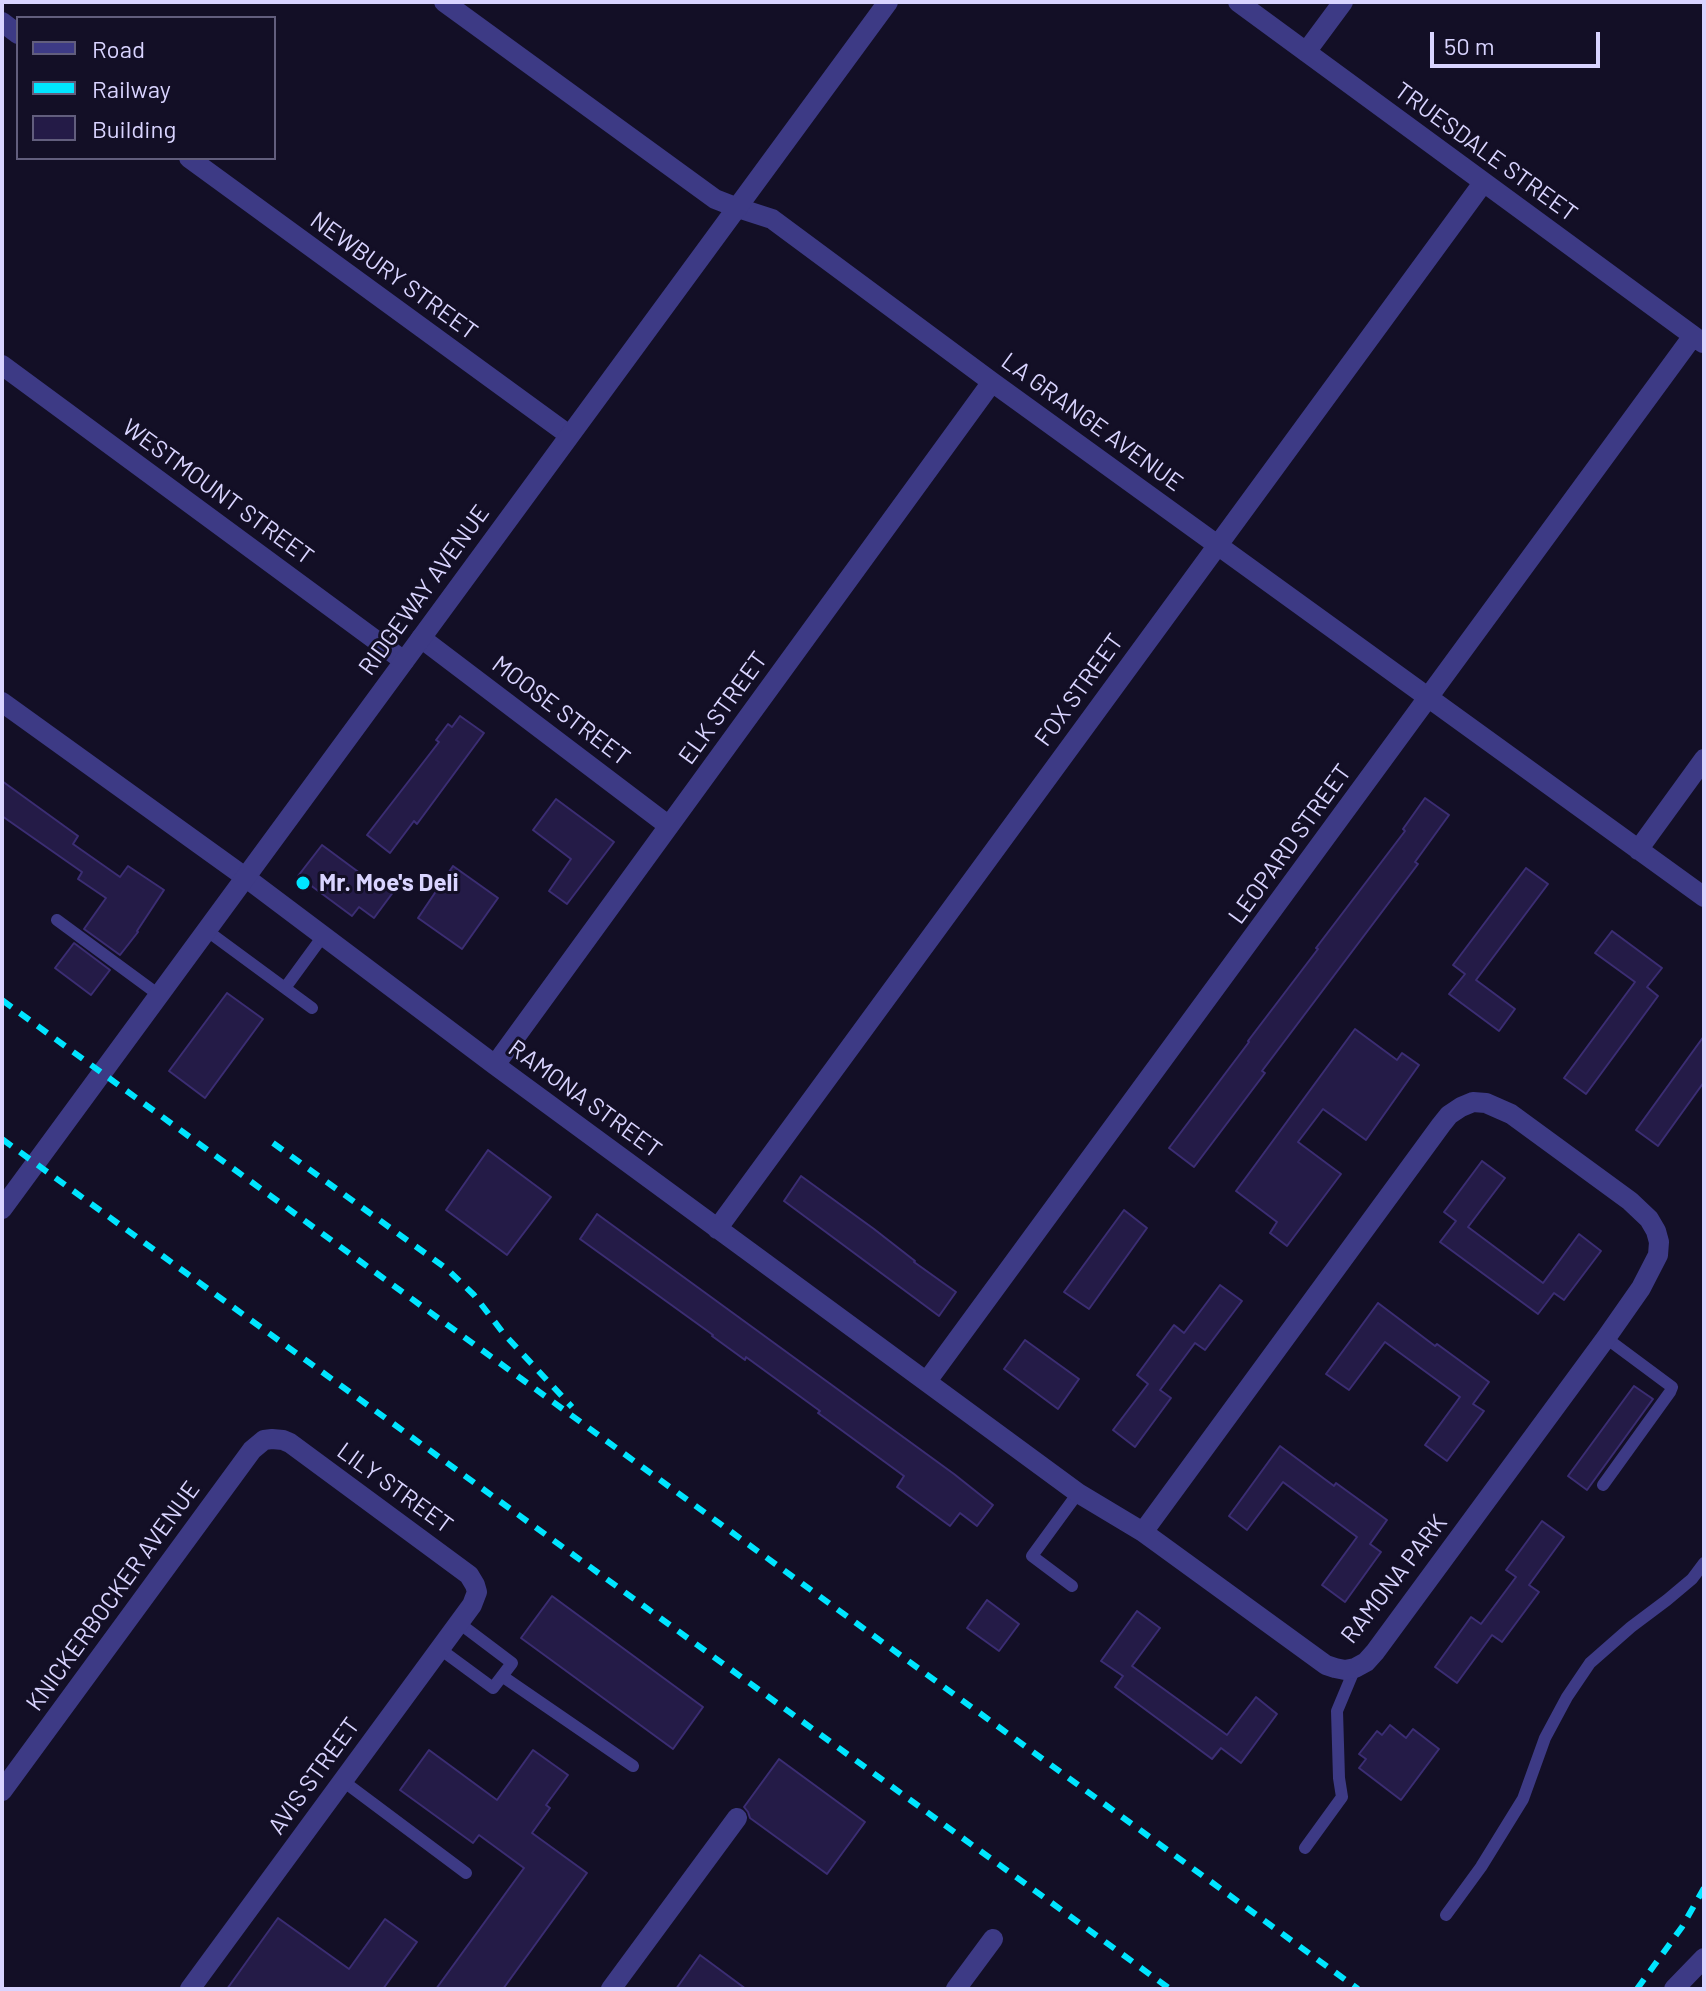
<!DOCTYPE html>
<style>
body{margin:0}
#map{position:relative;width:1706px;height:1991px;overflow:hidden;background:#130f26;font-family:Barlow,sans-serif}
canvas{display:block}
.frame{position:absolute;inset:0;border:4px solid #d9d4ff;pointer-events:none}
.legend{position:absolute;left:16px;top:16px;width:260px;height:144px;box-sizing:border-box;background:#130f26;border:2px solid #625e7d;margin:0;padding:10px 14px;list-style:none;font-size:24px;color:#d9d4ff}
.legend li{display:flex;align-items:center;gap:16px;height:40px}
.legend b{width:40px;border:2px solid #625e7d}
.scale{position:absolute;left:1430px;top:32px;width:170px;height:36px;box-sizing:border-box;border:4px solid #d9d4ff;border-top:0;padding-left:10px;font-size:24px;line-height:28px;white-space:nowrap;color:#d9d4ff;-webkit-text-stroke:6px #130f26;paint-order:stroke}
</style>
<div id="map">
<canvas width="1706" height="1991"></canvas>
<div class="frame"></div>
<ul class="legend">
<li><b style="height:10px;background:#3d3a85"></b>Road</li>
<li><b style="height:10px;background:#00e5ff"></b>Railway</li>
<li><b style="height:22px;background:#241b47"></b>Building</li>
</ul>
<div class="scale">50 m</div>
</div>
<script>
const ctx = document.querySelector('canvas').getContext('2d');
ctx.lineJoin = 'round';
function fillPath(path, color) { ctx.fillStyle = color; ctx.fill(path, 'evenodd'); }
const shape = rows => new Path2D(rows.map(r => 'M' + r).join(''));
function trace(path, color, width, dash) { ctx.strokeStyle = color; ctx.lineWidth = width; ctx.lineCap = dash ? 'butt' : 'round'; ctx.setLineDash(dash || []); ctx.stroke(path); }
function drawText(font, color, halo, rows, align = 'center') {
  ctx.font = font + ' Barlow,sans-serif'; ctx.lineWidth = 6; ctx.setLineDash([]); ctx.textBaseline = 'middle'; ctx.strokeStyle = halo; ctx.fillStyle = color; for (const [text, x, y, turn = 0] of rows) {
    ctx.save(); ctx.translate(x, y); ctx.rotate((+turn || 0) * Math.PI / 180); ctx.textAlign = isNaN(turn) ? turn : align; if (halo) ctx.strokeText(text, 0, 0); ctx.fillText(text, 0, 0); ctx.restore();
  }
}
const building = shape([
 [460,716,484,733,417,824,414,821,390,853,367,835,439,742,436,740,448,724,452,727,460,716],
 [2,781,78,836,73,844,120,877,128,866,164,890,137,931,138,932,120,955,84,929,106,898,78,879,82,872,2,816,2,781],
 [1425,798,1449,815,1415,862,1418,864,1262,1071,1265,1073,1194,1167,1169,1148,1249,1042,1248,1041,1318,949,1316,948,1405,831,1403,829,1425,798],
 [556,799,614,842,567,904,549,891,571,859,533,830,556,799],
 [322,845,376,885,380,880,394,891,374,918,359,907,352,916,298,876,322,845],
 [453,866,498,898,462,949,418,918,453,866],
 [1526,868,1548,884,1476,980,1515,1009,1499,1031,1449,994,1465,974,1453,965,1526,868],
 [1612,931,1662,968,1647,987,1658,996,1586,1094,1564,1078,1635,982,1595,953,1612,931],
 [74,943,110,970,91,995,55,968,74,943],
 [227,993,263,1019,205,1098,169,1071,227,993],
 [1355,1029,1397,1060,1402,1053,1419,1065,1366,1140,1323,1109,1298,1142,1341,1174,1287,1246,1270,1233,1277,1222,1236,1191,1355,1029],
 [1704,1036,1704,1082,1658,1146,1636,1130,1704,1036],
 [488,1150,551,1197,507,1255,446,1210,488,1150],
 [1482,1161,1505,1178,1468,1227,1543,1283,1579,1234,1601,1251,1564,1300,1554,1293,1538,1314,1440,1242,1456,1221,1444,1212,1482,1161],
 [801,1176,874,1229,915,1261,914,1262,956,1292,939,1316,784,1201,801,1176],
 [1124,1210,1147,1228,1089,1309,1064,1292,1124,1210],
 [597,1214,954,1474,993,1505,977,1526,960,1513,950,1526,897,1487,904,1476,818,1413,820,1411,746,1357,745,1360,712,1336,713,1335,580,1239,597,1214],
 [1220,1285,1242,1301,1205,1350,1195,1343,1160,1390,1171,1398,1135,1447,1113,1430,1148,1384,1137,1375,1174,1325,1184,1333,1220,1285],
 [1378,1303,1435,1346,1437,1344,1489,1382,1473,1404,1484,1411,1447,1461,1425,1445,1460,1397,1385,1342,1349,1390,1326,1374,1378,1303],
 [1025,1340,1079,1379,1058,1409,1004,1369,1025,1340],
 [1634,1386,1653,1399,1587,1490,1568,1476,1634,1386],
 [1280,1446,1334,1486,1336,1483,1387,1520,1370,1544,1381,1552,1345,1602,1322,1585,1357,1537,1283,1482,1247,1530,1229,1516,1280,1446],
 [1542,1521,1564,1537,1529,1585,1539,1592,1502,1642,1492,1635,1457,1683,1435,1667,1471,1617,1481,1624,1516,1577,1506,1570,1542,1521],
 [552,1596,703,1707,673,1749,521,1638,552,1596],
 [987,1600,1019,1624,999,1651,967,1628,987,1600],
 [1137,1611,1160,1628,1132,1666,1227,1735,1256,1697,1277,1714,1241,1763,1221,1748,1212,1759,1115,1687,1123,1676,1101,1661,1137,1611],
 [1390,1725,1406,1738,1413,1729,1439,1749,1401,1800,1359,1768,1366,1759,1359,1754,1377,1731,1382,1735,1390,1725],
 [429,1750,497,1800,533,1750,568,1775,546,1805,550,1808,532,1833,587,1873,503,1989,436,1989,524,1868,479,1835,473,1843,400,1790,429,1750],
 [779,1759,865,1822,827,1874,750,1818,748,1812,744,1807,779,1759],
 [278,1918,349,1969,385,1919,417,1942,383,1989,227,1989,278,1918],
 [700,1955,746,1989,676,1989,700,1955]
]);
fillPath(building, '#241b47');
trace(building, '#3b2d73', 2);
trace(shape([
 [57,920,159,995],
 [206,930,312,1008],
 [285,988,323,936],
 [1603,1485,1670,1392,1672,1387,1606,1338],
 [1072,1586,1032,1556,1078,1493],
 [440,1649,493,1688,512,1663,459,1623],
 [502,1676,633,1766],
 [343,1781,466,1873],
 [1305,1848,1342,1797,1339,1778,1337,1711,1355,1668],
 [1446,1915,1481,1867,1523,1799,1545,1738,1567,1697,1590,1663,1631,1627,1667,1600,1692,1579,1704,1563]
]), '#3d3a85', 12);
trace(shape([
 [1238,2,1703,343],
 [2,22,18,34],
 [1306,52,1343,2],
 [189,158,569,435],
 [738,208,772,219,992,382,1704,897],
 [2,365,404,661],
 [421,638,669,826],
 [2,702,245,877,495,1065,1078,1493,1143,1532],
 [1638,850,1704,759],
 [495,1065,992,382],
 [1473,1102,1486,1103,1511,1114,1630,1201,1649,1219,1656,1231,1659,1242,1658,1255,1641,1288,1606,1338,1375,1652,1366,1662,1355,1668,1345,1670,1335,1668,1326,1665,1143,1532,1441,1125,1449,1115,1461,1107,1473,1102],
 [717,1229,1483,183],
 [927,1381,1693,336],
 [2,1791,252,1450,264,1440,272,1439,283,1440,290,1443,469,1575,475,1585,477,1592,472,1605,190,1989],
 [611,1989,737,1818],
 [956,1989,993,1939],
 [1674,1989,1704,1958]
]), '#3d3a85', 20);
trace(shape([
 [444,2,715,199,738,208],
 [2,1209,888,2]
]), '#3d3a85', 20);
trace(shape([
 [2,1000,1358,1989],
 [2,1139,1170,1989],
 [273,1143,447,1269,474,1295,504,1334,572,1407],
 [1637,1989,1682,1927,1704,1888]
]), '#00e5ff', 6, [12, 10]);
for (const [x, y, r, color] of [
 [303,883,8,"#00e5ff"]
]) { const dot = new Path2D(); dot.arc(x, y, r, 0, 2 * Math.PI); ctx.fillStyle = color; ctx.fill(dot); trace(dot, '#130f26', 3); }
drawText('24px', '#d9d4ff', '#130f26', [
 ["TRUESDALE STREET",1486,152,36],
 ["NEWBURY STREET",394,276,36],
 ["LA GRANGE AVENUE",1092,422,36],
 ["WESTMOUNT STREET",218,492,36],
 ["RIDGEWAY AVENUE",424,590,-54],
 ["FOX STREET",1079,690,-54],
 ["ELK STREET",723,708,-54],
 ["MOOSE STREET",561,711,37],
 ["LEOPARD STREET",1290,844,-54],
 ["RAMONA STREET",585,1099,36],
 ["LILY STREET",395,1488,36],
 ["RAMONA PARK",1394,1579,-52],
 ["KNICKERBOCKER AVENUE",113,1596,-54],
 ["AVIS STREET",314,1776,-54]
]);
drawText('bold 24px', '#d9d4ff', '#130f26', [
 ["Mr. Moe's Deli",319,883]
], 'left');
</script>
